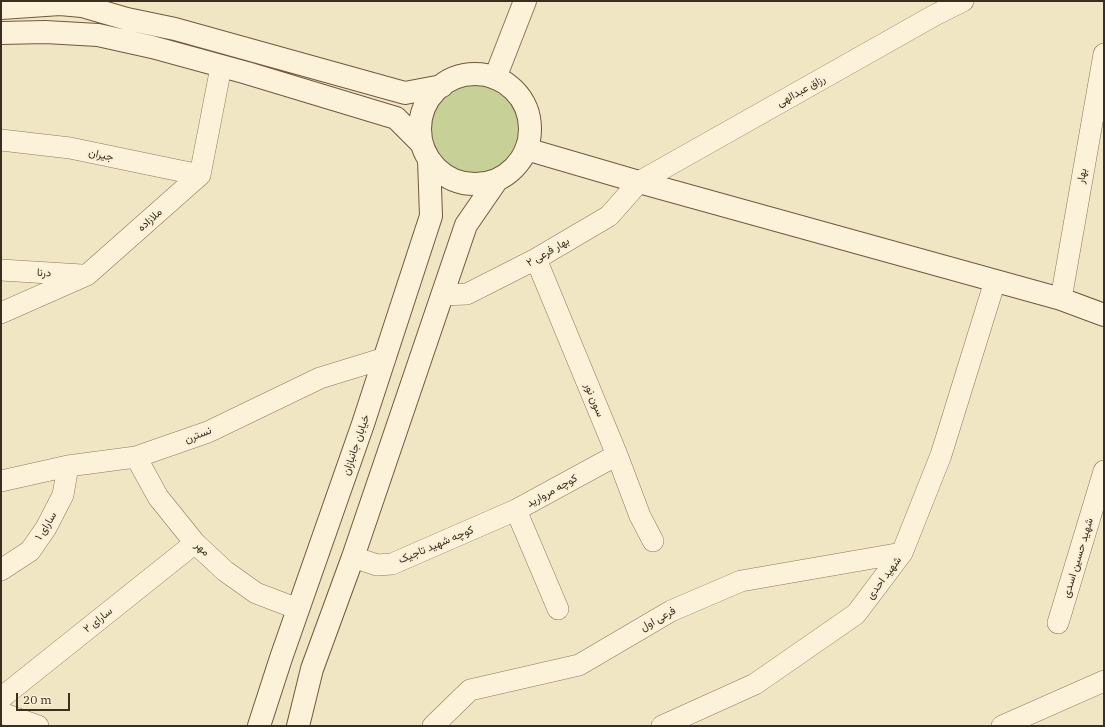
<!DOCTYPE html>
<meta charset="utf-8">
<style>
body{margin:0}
#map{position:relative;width:1105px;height:727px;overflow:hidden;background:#f1e6c4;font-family:"IBM Plex Serif",serif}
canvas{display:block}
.frame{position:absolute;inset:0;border:2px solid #3c2e1e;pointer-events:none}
.scale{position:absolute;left:16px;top:693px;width:54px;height:18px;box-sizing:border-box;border:2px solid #3c2e1e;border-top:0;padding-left:5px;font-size:12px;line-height:14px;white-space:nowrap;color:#3c2e1e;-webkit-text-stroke:3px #f8efd5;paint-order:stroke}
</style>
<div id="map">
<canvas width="1105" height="727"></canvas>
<div class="frame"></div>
<div class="scale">20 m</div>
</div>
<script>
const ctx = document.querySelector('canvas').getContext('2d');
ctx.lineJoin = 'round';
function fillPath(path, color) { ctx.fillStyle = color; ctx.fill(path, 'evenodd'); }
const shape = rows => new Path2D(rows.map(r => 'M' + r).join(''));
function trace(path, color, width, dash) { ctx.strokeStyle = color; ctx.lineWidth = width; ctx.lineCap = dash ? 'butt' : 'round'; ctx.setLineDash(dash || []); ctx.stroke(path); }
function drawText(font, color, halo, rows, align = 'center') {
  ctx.font = font + ' "IBM Plex Serif",Vazirmatn,serif'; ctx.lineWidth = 3.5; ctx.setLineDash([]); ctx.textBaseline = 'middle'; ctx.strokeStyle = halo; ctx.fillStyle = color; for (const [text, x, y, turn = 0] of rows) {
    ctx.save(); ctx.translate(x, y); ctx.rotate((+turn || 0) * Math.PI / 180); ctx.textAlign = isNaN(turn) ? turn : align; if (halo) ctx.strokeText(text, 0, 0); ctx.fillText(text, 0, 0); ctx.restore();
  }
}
fillPath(shape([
 '428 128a47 47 0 1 1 94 0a47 47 0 1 1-94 0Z'
]), '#c6d097');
const minor = shape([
 [1,140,70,148,200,175],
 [536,259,617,455,640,516,653,541],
 [1,270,82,275],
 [442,295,467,294,536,259,609,216,639,182,935,15,963,1],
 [1061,299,1104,54],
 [1,313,87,275,200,175,221,67],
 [136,457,158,497,195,543,225,571,256,593,298,609],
 [1,481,68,466,136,457,208,432,320,378,385,358],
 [353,557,377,565,392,564,516,510],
 [1,570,30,551,46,528,63,495,68,466],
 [558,609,516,510,617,455],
 [1058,623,1104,471],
 [1,698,195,543],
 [1,713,38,726],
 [433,726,470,690,579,665,671,611,741,581,902,553],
 [662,726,755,684,856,614,902,553,941,455,995,281],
 [1002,726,1104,681]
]);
const tertiary = shape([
 [495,78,525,1]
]);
const secondary = shape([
 [1,8,60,4,82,6,127,19,175,29,405,93,442,86],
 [1,33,45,32,98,35,152,47,247,73,396,118,422,144],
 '420 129a55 55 0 1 1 110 0a55 55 0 1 1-110 0Z',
 [526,149,639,182,1061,299,1104,315],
 [259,726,281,658,363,424,431,216,429,159],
 [298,726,312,669,353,557,466,225,497,180]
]);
trace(minor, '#8d7859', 22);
trace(tertiary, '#8d7859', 24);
trace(secondary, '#6f593d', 24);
trace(minor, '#fbf2d9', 21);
trace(tertiary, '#fbf2d9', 22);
trace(secondary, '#fbf2d9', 22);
drawText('11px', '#3c2e1e', '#f8efd5', [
 ["رزاق عبدالهی",801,91,-29],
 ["جیران",101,155,12],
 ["بهار",1082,176,-80],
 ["ملازاده",150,220,-42],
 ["بهار فرعی ۲",548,252,-30],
 ["درنا",44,273,3],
 ["سون نور",594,400,68],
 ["نسترن",198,435,-21],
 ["خیابان جانبازان",356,445,-71],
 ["کوچه مروارید",552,491,-29],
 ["سارای ۱",46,526,-59],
 ["کوچه شهید تاجیک",436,545,-23],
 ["مهر",202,549,44],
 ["شهید حسین اسدی",1078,558,-73],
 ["شهید احدی",884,578,-53],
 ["فرعی اول",658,619,-29],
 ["سارای ۲",98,620,-39]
]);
</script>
